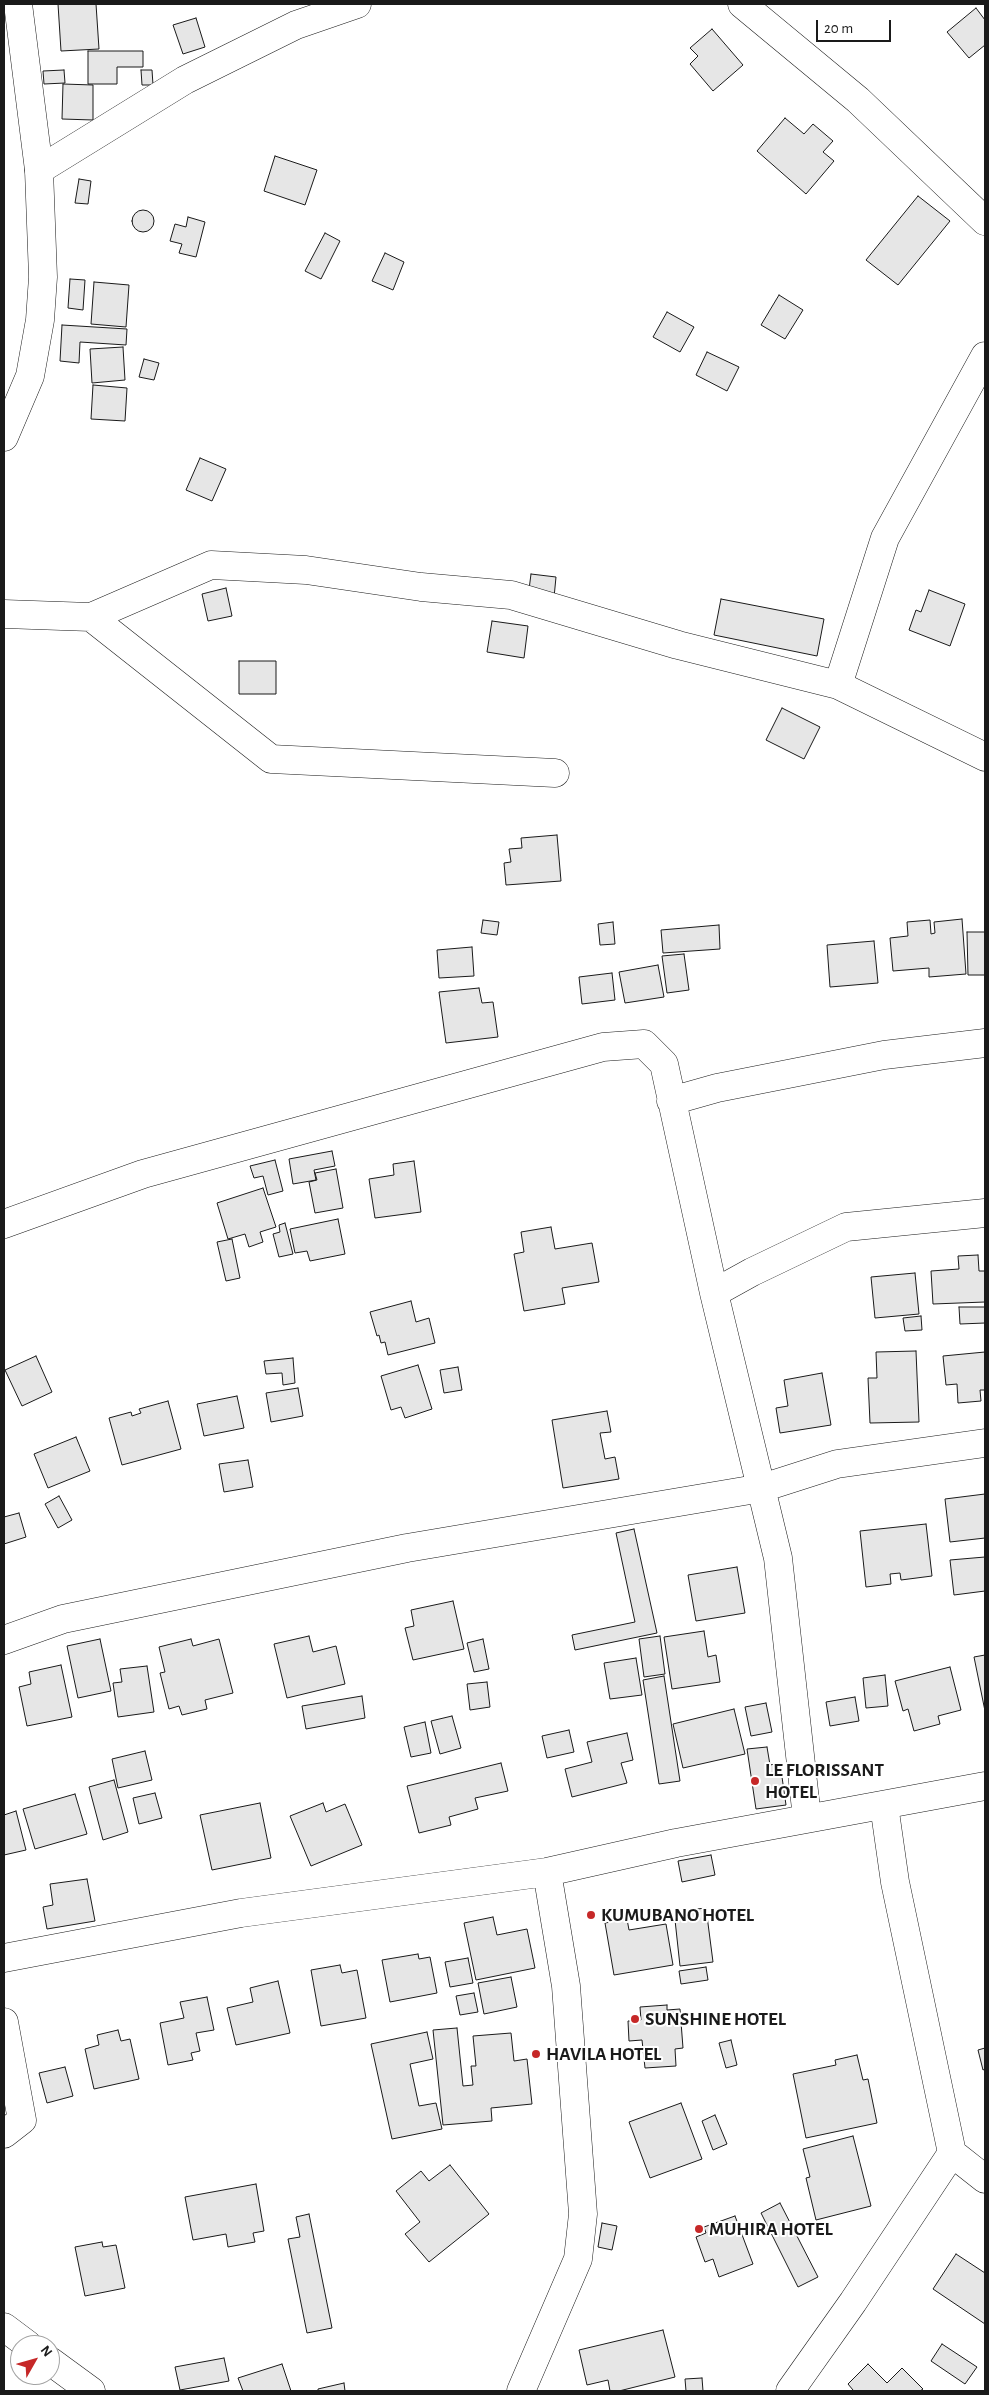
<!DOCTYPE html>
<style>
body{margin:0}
#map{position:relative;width:989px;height:2395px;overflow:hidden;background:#fff;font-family:"Alegreya Sans",sans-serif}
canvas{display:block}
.frame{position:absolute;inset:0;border:5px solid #1a1a1a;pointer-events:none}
.north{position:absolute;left:10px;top:2335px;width:50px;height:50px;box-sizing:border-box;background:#fff;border:1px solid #a3a3a3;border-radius:50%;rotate:52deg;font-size:14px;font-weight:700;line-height:20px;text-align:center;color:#1a1a1a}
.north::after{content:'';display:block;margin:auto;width:18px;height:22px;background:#c62828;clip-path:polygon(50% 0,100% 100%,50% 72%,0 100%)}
.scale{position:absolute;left:816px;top:20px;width:75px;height:22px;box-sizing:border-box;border:2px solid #1a1a1a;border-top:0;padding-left:6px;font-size:15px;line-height:18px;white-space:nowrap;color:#1a1a1a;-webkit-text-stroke:4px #fff;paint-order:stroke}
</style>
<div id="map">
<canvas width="989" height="2395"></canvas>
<div class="frame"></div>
<div class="north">N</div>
<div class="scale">20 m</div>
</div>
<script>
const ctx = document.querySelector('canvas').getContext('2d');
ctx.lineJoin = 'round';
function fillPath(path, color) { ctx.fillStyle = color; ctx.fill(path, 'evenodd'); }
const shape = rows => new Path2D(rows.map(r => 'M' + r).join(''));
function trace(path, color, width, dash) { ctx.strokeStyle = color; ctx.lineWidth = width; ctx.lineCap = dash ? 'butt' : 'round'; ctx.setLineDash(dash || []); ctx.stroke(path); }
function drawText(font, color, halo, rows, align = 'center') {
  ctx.font = font + ' "Alegreya Sans",sans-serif'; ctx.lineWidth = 4; ctx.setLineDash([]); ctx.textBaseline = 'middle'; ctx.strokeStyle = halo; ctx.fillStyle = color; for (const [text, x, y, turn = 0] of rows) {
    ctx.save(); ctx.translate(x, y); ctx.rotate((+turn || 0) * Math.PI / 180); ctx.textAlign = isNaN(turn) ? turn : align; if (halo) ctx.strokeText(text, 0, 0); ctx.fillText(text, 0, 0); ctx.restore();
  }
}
const building = shape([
 [58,4,96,4,99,49,61,51,58,4],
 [976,8,985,20,985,45,969,58,947,32,976,8],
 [196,18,205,47,183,54,173,25,196,18],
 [712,29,743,65,713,91,690,64,698,56,690,48,712,29],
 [88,51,143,51,143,67,117,67,117,84,88,84,88,51],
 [64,70,65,83,44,84,43,71,64,70],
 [141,70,152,70,153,85,142,85,141,70],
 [63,84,93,85,93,120,62,119,63,84],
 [785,118,804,134,813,124,833,141,823,152,834,161,806,194,757,151,785,118],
 [275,156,317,170,305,205,264,191,275,156],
 [79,179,91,181,88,204,75,203,79,179],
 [918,196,950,221,898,285,866,260,918,196],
 '132 221a11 11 0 1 1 22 0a11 11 0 1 1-22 0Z',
 [188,217,205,222,196,257,179,253,182,244,170,241,175,224,186,227,188,217],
 [325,233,340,241,321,279,305,271,325,233],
 [385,253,404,262,393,290,372,281,385,253],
 [70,279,85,280,83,310,68,308,70,279],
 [94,282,129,285,126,327,91,324,94,282],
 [779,295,803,310,785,339,761,325,779,295],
 [667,312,694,327,680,352,653,337,667,312],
 [62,325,127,329,126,345,80,342,79,363,60,361,62,325],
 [123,347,125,380,92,383,90,349,123,347],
 [707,352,739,367,727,391,696,375,707,352],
 [144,359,159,363,154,380,139,377,144,359],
 [93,385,127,388,125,421,91,419,93,385],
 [200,458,226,469,212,501,186,490,200,458],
 [531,574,556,577,553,608,527,605,531,574],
 [226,588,232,616,208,621,202,594,226,588],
 [929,590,965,604,950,646,909,630,916,610,921,612,929,590],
 [721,599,824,619,817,656,714,635,721,599],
 [492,621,528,626,524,658,487,652,492,621],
 [239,661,276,661,276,694,239,694,239,661],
 [782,708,820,727,804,759,766,740,782,708],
 [557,835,561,881,506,885,504,863,511,862,509,849,522,848,521,838,557,835],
 [962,919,966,974,929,977,929,968,893,971,890,938,908,936,907,922,930,920,931,934,935,933,934,922,962,919],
 [483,920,499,922,497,935,481,933,483,920],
 [613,922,615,944,600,945,598,924,613,922],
 [719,925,720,949,663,953,661,930,719,925],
 [967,932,985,932,985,975,968,975,967,932],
 [874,941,878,983,830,987,827,945,874,941],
 [472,947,474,976,439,978,437,950,472,947],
 [684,954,689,990,667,993,662,956,684,954],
 [658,965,664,997,625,1003,619,972,658,965],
 [612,973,615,1000,582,1004,579,977,612,973],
 [479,988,482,1003,493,1002,498,1037,446,1043,439,992,479,988],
 [332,1151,335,1166,314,1170,316,1180,293,1184,289,1159,332,1151],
 [275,1160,283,1191,268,1195,263,1176,254,1178,250,1166,275,1160],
 [414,1161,421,1212,375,1218,369,1179,394,1175,393,1164,414,1161],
 [336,1169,343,1208,315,1213,309,1182,317,1180,315,1173,336,1169],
 [263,1188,276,1227,260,1232,263,1242,249,1247,245,1234,228,1239,217,1203,263,1188],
 [338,1219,345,1254,310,1261,307,1251,295,1253,290,1229,338,1219],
 [285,1223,293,1254,279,1257,273,1234,280,1232,279,1225,285,1223],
 [551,1227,555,1249,592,1243,599,1282,562,1288,565,1304,524,1311,514,1254,524,1252,521,1232,551,1227],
 [232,1239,240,1278,226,1281,217,1242,232,1239],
 [978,1255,979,1271,985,1271,985,1302,933,1304,931,1271,959,1269,958,1256,978,1255],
 [915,1273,919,1314,875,1318,871,1277,915,1273],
 [411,1301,416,1322,429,1318,435,1343,388,1355,385,1342,381,1343,379,1335,377,1336,370,1312,411,1301],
 [959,1307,985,1307,985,1323,960,1324,959,1307],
 [921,1316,922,1330,905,1331,903,1318,921,1316],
 [916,1351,919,1422,870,1423,868,1378,877,1378,876,1352,916,1351],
 [985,1352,985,1390,980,1390,981,1401,958,1403,957,1384,946,1385,943,1356,985,1352],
 [36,1356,52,1392,22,1406,5,1370,36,1356],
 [293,1358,295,1383,283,1385,282,1373,266,1374,264,1361,293,1358],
 [418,1365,432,1409,405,1418,401,1407,391,1410,381,1376,418,1365],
 [458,1367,462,1390,444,1393,440,1370,458,1367],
 [822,1373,831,1425,780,1433,776,1408,788,1406,784,1380,822,1373],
 [298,1388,303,1416,271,1422,266,1393,298,1388],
 [237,1396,244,1428,204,1436,197,1404,237,1396],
 [168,1401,181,1449,122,1465,109,1418,131,1412,132,1416,141,1413,139,1409,168,1401],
 [607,1411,611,1432,600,1433,605,1459,615,1457,619,1479,563,1488,552,1420,607,1411],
 [76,1437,90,1471,48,1488,34,1454,76,1437],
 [248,1460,253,1487,224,1492,219,1464,248,1460],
 [985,1494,985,1538,950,1542,945,1499,985,1494],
 [59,1496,72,1520,58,1528,45,1504,59,1496],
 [19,1513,26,1537,4,1544,4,1517,19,1513],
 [926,1524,932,1576,901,1580,900,1573,890,1574,891,1584,866,1587,860,1531,926,1524],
 [634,1529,657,1633,575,1650,572,1635,635,1622,616,1533,634,1529],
 [985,1557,985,1591,954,1595,950,1560,985,1557],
 [737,1567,745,1613,696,1621,688,1575,737,1567],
 [453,1601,464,1649,413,1660,405,1628,414,1626,411,1610,453,1601],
 [704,1631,708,1657,716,1655,720,1682,672,1689,664,1637,704,1631],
 [309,1636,313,1652,336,1646,345,1684,287,1698,274,1644,309,1636],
 [660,1636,665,1674,644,1677,639,1639,660,1636],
 [100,1639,111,1691,78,1698,67,1646,100,1639],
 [191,1639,193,1646,219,1639,233,1693,205,1700,207,1709,182,1715,179,1706,169,1709,160,1673,165,1672,159,1647,191,1639],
 [483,1639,489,1669,474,1672,467,1643,483,1639],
 [985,1655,985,1711,974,1657,985,1655],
 [636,1658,642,1695,610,1699,604,1663,636,1658],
 [61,1665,72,1717,27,1726,19,1687,31,1684,29,1672,61,1665],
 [147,1666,154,1712,118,1717,113,1683,122,1682,120,1669,147,1666],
 [950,1667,961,1710,938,1716,940,1724,914,1731,908,1709,903,1711,895,1681,950,1667],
 [885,1675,888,1706,866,1708,863,1678,885,1675],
 [664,1676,680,1781,659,1784,643,1680,664,1676],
 [487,1682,490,1707,470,1710,467,1684,487,1682],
 [362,1696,365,1718,306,1729,302,1706,362,1696],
 [855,1697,859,1721,830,1726,826,1702,855,1697],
 [766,1703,772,1732,751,1736,745,1707,766,1703],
 [734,1709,745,1754,683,1768,673,1724,734,1709],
 [452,1716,461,1748,440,1754,431,1721,452,1716],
 [425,1722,431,1753,411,1757,404,1727,425,1722],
 [569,1730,574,1752,547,1758,542,1736,569,1730],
 [627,1733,633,1760,621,1763,627,1783,572,1797,565,1769,592,1762,587,1742,627,1733],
 [767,1747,770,1765,780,1763,786,1805,756,1809,747,1749,767,1747],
 [145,1751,152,1780,118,1788,112,1759,145,1751],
 [501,1763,508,1791,475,1798,478,1809,449,1817,451,1825,419,1833,407,1786,501,1763],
 [114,1780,128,1832,103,1840,89,1787,114,1780],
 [155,1793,162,1818,139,1824,133,1798,155,1793],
 [75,1794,87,1834,35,1849,23,1809,75,1794],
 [260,1803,271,1858,212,1870,200,1815,260,1803],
 [323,1803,326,1812,345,1804,362,1845,311,1866,290,1816,323,1803],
 [16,1811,26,1850,4,1855,4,1815,16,1811],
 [711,1855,715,1875,682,1882,678,1861,711,1855],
 [87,1879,95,1921,47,1929,43,1907,53,1905,50,1884,87,1879],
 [706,1908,713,1962,680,1966,675,1920,690,1919,688,1910,706,1908],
 [493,1917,497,1935,527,1929,535,1968,476,1980,464,1923,493,1917],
 [627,1919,629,1930,666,1924,673,1965,614,1975,605,1923,627,1919],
 [418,1954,419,1959,430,1957,437,1993,390,2002,382,1960,418,1954],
 [468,1958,473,1983,450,1987,445,1962,468,1958],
 [340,1965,342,1973,357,1970,366,2018,321,2026,311,1970,340,1965],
 [706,1967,708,1980,681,1984,679,1971,706,1967],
 [511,1977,517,2007,484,2014,478,1983,511,1977],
 [278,1981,290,2033,236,2045,227,2008,253,2002,250,1988,278,1981],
 [474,1993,478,2012,460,2015,456,1996,474,1993],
 [207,1997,214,2030,196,2033,200,2051,191,2053,193,2060,168,2065,160,2023,184,2018,180,2002,207,1997],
 [667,2005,667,2010,680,2009,683,2048,675,2049,676,2066,645,2068,642,2040,629,2041,628,2021,641,2020,640,2007,667,2005],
 [457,2028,463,2086,473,2085,471,2066,476,2066,473,2036,511,2033,514,2061,527,2059,532,2104,491,2108,492,2121,443,2125,433,2030,457,2028],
 [118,2030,121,2041,130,2039,139,2079,94,2089,85,2049,99,2045,97,2035,118,2030],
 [427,2032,433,2059,410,2064,419,2106,436,2103,442,2129,392,2139,371,2044,427,2032],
 [731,2040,737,2065,726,2068,719,2043,731,2040],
 [985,2048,985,2069,983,2070,978,2050,985,2048],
 [857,2055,863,2080,868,2079,877,2123,806,2138,793,2074,836,2065,835,2060,857,2055],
 [65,2067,73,2096,47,2103,39,2073,65,2067],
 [681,2103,702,2159,650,2178,629,2122,681,2103],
 [715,2115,727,2144,713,2150,702,2121,715,2115],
 [853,2136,871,2206,816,2220,806,2178,810,2177,803,2149,853,2136],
 [450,2165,489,2214,429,2262,405,2234,420,2222,396,2191,421,2171,429,2181,450,2165],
 [256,2184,264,2231,253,2233,255,2242,228,2247,226,2234,193,2240,185,2197,256,2184],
 [780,2203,818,2277,798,2287,761,2213,780,2203],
 [309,2214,332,2328,307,2333,288,2239,300,2237,296,2217,309,2214],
 [735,2216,753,2264,719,2277,713,2259,705,2262,696,2237,706,2233,704,2227,735,2216],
 [602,2223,617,2226,612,2250,598,2247,602,2223],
 [102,2242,103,2247,116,2245,125,2288,85,2296,75,2247,102,2242],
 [956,2254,985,2273,985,2324,933,2289,956,2254],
 [663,2330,675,2377,619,2391,610,2391,608,2380,587,2385,579,2350,663,2330],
 [942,2344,977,2367,965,2384,931,2361,942,2344],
 [224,2358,229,2381,180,2390,175,2367,224,2358],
 [282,2364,291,2391,243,2391,238,2378,282,2364],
 [868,2364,887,2383,902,2368,923,2389,920,2391,852,2391,853,2390,848,2384,868,2364],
 [702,2378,703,2391,686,2391,685,2379,702,2378],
 [344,2383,345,2391,318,2391,318,2389,344,2383]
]);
fillPath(building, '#e6e6e6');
trace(building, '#1a1a1a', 1);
const minor = shape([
 [742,4,858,100,985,221],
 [39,170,185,80,296,25,357,4],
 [4,614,91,617,271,759,555,773],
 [91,617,211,565,306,570,421,587,511,595,678,645,838,685,985,757],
 [838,685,885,538,985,356],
 [671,1101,717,1088,884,1055,985,1043],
 [4,1224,143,1174,603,1047,644,1044,664,1064,714,1293,778,1558,807,1818],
 [714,1293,752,1272,846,1227,985,1213],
 [4,1640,63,1619,407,1548,762,1488,837,1464,985,1443],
 [4,1958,241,1913,547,1872,676,1843,985,1786],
 [4,2022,22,2120,4,2134],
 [952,2153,985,2179],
 [4,2327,28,2345],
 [50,2361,91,2391],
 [521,2391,578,2259,583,2214,566,1986,547,1872],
 [790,2391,853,2302,952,2153,895,1882,884,1805]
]);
const major = shape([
 [4,437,30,376,40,320,43,277,39,170,18,4]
]);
trace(minor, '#1a1a1a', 29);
trace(major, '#1a1a1a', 29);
trace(minor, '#fff', 28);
trace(major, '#fff', 28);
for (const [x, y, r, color] of [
 [755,1781,5,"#c62828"],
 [591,1915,5,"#c62828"],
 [635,2019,5,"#c62828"],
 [536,2054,5,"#c62828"],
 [699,2229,5,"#c62828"]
]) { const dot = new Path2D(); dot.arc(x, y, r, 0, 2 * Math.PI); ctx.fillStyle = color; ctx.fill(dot); trace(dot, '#fff', 2); }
drawText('bold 19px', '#1a1a1a', '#fff', [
 ["LE FLORISSANT",765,1770],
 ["HOTEL",765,1792],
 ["KUMUBANO HOTEL",601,1915],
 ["SUNSHINE HOTEL",645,2019],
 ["HAVILA HOTEL",546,2054],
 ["MUHIRA HOTEL",709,2229]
], 'left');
</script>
